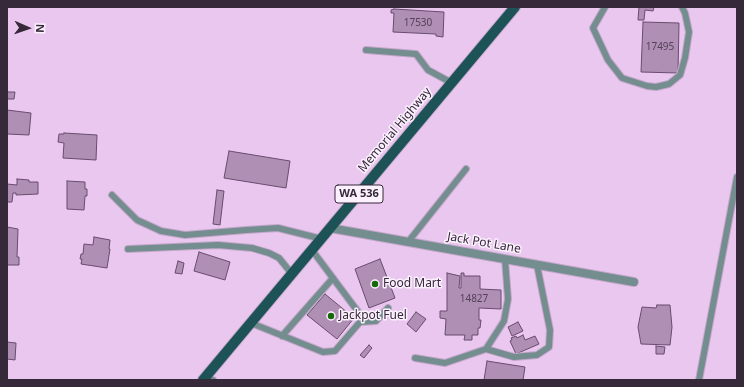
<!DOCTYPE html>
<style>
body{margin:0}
#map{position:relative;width:744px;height:387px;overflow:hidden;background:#e9c7ef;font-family:"Noto Sans",sans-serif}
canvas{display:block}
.frame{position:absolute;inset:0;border:8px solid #362939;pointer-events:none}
.north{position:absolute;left:8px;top:8px;width:40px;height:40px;-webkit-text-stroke:3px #fcf1fe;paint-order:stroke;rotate:92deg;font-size:11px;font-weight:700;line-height:16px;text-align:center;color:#362939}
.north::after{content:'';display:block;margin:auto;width:14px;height:18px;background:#362939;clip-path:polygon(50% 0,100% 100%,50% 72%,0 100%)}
</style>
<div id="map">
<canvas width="744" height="387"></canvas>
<div class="frame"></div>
<div class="north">N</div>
</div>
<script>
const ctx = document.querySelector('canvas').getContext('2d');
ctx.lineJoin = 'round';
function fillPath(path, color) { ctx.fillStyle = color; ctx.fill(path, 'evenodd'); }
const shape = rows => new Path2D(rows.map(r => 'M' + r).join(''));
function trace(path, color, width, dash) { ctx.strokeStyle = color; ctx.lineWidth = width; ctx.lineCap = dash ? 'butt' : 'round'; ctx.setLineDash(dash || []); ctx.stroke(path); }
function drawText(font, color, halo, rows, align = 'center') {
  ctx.font = font + ' "Noto Sans",sans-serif'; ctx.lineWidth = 3; ctx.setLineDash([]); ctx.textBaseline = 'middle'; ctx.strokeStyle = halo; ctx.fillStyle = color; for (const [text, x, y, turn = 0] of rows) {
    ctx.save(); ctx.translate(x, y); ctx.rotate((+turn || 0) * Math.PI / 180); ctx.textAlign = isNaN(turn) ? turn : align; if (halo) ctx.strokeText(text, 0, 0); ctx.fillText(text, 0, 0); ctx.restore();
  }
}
const building = shape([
 [639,7,654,7,653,11,645,10,644,20,638,20,639,7],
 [394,9,444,12,443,37,436,36,436,34,393,32,394,13,391,13,391,10,394,9],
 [643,22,679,23,678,73,641,72,643,22],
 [7,92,15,92,14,99,7,99,7,92],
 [7,110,31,113,29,135,7,134,7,110],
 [64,133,97,135,96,160,63,158,64,143,58,142,59,134,64,134,64,133],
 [229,151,290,161,286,188,224,178,229,151],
 [17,179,29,180,29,182,38,182,38,194,16,195,16,193,13,193,12,202,7,202,7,184,17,185,17,179],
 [67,181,85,182,85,189,87,189,87,196,85,196,84,210,67,209,67,181],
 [217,190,224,191,220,225,213,224,217,190],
 [7,227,18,229,17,257,19,257,19,265,7,265,7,227],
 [94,237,110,240,109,249,110,249,107,268,81,264,82,259,80,259,81,254,83,254,84,244,93,245,94,237],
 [199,252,230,262,225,280,194,271,199,252],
 [380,259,395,298,369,308,355,269,380,259],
 [178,261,184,263,182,274,175,273,178,261],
 [447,273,460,276,459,288,461,288,461,273,464,273,464,276,480,276,480,289,501,290,501,309,479,308,479,320,481,320,480,328,478,328,478,335,472,335,472,340,464,340,465,335,445,335,446,319,440,318,440,311,447,311,447,273],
 [325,294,354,318,337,339,307,315,325,294],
 [657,305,670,305,672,327,670,345,641,344,638,327,642,307,656,308,657,305],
 [416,312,426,319,416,332,407,324,416,312],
 [518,322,523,331,512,336,508,327,518,322],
 [523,335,525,340,535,336,539,344,516,354,510,341,512,340,511,338,516,336,517,338,523,335],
 [7,342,16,343,15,360,7,359,7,362,7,342],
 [369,345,372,348,364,358,360,355,369,345],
 [656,346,665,347,664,354,656,354,656,346],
 [487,361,525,367,523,380,484,380,487,361]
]);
fillPath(building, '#b08fb5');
trace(building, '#694c6e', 1);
const lane = shape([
 [605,7,593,28,608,60,622,78,647,86,656,87,669,84,680,75,685,58,689,32,685,13,682,7],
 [366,50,416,54,428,70,452,83],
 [112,195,137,220,161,231,185,235,246,230,278,228,322,239],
 [408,242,466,169],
 [128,249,218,245,252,248,269,253,279,258,292,274],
 [360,322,376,321,388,308],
 [251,323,323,352,335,351,360,322,359,313,312,250],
 [282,336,333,278],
 [486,349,504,321,508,299,505,259],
 [415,358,445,363,486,349,514,357,537,355,549,347,550,330,537,265],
 [205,377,213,380],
 [699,380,737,177]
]);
const street = shape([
 [330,228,634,282]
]);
const primary = shape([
 [203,380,515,7]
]);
trace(lane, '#c5a7cb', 8);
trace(street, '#c5a7cb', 10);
trace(primary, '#c5a7cb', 12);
trace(lane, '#748e8f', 6);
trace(street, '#748e8f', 8);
trace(primary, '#1d5356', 10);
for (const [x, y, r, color] of [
 [375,284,4,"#17680a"],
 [331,316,4,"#17680a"]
]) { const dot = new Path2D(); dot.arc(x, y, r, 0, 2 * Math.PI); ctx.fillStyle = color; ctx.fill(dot); trace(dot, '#fcf1fe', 1.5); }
drawText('10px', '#544258', null, [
 ["17530",418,23],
 ["17495",660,47],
 ["14827",474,299]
]);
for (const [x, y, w] of [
 [359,194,48]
]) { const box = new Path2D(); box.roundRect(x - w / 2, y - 9, w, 18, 3); ctx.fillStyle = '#fcf1fe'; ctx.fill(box); trace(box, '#362939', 1); }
drawText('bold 11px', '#362939', null, [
 ["WA 536",359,194]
]);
drawText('12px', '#362939', '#fcf1fe', [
 ["Memorial Highway",395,130,-50],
 ["Jack Pot Lane",484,243,10]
]);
drawText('12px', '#362939', '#fcf1fe', [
 ["Food Mart",383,284],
 ["Jackpot Fuel",339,316]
], 'left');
</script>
